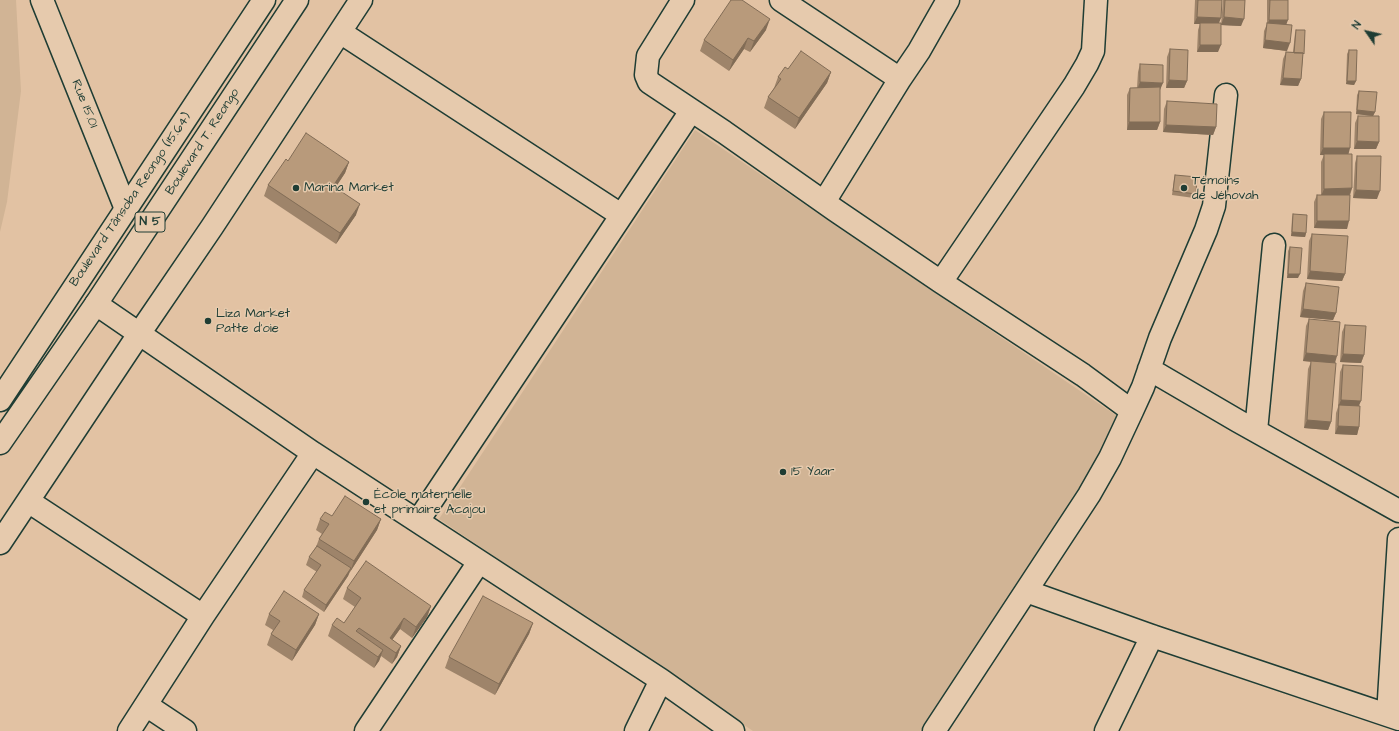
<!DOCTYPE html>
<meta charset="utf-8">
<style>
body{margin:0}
#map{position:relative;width:1399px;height:731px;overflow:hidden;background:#e2c2a3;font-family:"Architects Daughter",sans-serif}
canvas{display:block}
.north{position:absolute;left:1347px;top:12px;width:40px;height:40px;-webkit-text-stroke:3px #e6caad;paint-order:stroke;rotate:304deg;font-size:11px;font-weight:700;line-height:16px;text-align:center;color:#1f3d34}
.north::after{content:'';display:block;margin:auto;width:14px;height:18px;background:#1f3d34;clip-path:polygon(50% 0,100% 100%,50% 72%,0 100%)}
</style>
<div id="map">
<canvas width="1399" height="731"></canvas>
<div class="north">N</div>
</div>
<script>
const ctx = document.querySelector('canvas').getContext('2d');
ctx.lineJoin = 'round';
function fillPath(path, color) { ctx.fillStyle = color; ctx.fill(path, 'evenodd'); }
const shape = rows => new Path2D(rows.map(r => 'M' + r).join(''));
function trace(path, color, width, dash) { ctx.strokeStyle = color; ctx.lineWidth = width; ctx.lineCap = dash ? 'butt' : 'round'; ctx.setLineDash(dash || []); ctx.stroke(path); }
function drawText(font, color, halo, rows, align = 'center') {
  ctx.font = font + ' "Architects Daughter",sans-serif'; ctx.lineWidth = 3; ctx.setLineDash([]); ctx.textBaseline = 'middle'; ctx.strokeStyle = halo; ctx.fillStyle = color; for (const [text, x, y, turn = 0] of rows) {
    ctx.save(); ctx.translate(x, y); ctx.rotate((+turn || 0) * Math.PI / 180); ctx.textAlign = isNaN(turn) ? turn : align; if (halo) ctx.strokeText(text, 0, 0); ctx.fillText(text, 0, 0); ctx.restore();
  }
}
fillPath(shape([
 [0,0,16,0,21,91,7,202,0,232],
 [695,130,1123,420,1022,595,920,731,753,731,439,519]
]), '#d1b495');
const minor = shape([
 [42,0,126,209],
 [683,0,648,56,646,75,649,82,724,132,835,210,941,282,1083,375,1132,411],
 [781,0,900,79],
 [340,32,621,215],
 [824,202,900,79,919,51,948,0],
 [941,282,1074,86,1087,64,1093,51,1096,0],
 [96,304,313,453,661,680,733,731],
 [1149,369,1238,421,1399,511],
 [1256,431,1274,245],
 [28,501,203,616],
 [418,521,691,111],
 [0,543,139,334,212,227,361,0],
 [1026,591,1152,636,1399,719],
 [146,705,185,731],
 [1388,715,1399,539],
 [129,731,203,616,313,453],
 [366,731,479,562],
 [636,731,661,680],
 [934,731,1089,495,1110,458,1132,411,1143,387,1160,338,1206,230,1214,206,1226,95],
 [1106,731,1152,636]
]);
const highway = shape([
 [0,400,264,0],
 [0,443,96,304,297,0]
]);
trace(minor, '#1f3d34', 25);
trace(highway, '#1f3d34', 25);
trace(minor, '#e6caad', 22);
trace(highway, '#e6caad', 22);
fillPath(shape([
 [1195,0,1222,0,1219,23,1218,52,1197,52,1198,30,1200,24,1194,24],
 [1223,0,1245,0,1241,26,1221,25],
 [1267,0,1288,0,1286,25,1287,51,1263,48,1264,31,1267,24],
 [766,30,750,52,744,49,729,71,700,51,704,40],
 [1296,30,1303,57,1301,79,1298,86,1280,85,1283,59,1286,52,1293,52,1295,33],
 [1170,49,1187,81,1184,88,1166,88,1167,57],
 [1349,50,1356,81,1354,85,1346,84,1347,54],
 [1140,64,1160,90,1160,122,1157,130,1127,130,1127,95,1130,88,1137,88,1138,72],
 [788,69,831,72,827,83,795,129,764,108,768,97,774,88,778,77],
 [1359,91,1375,112,1373,116,1356,114,1357,95],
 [1167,101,1216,127,1213,135,1163,132,1164,109],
 [1324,112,1348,154,1352,188,1350,196,1347,229,1314,228,1314,202,1317,195,1321,195,1321,162,1324,155,1320,155,1321,119],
 [1358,116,1379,142,1376,149,1354,149,1355,123],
 [1357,156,1377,199,1353,198,1355,163],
 [288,161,349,162,345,173,336,187,356,215,336,244,264,196,268,185],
 [1175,175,1196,194,1194,198,1172,195,1174,179],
 [1293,214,1306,233,1305,237,1291,236,1292,218],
 [1312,234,1345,274,1342,281,1307,279,1309,241],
 [1290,247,1298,278,1287,278,1288,251],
 [1306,283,1336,313,1333,320,1300,317,1303,291],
 [1309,319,1335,363,1331,422,1328,430,1304,428,1308,369,1311,362,1303,361,1306,326],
 [1345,325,1364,355,1361,363,1340,362,1342,332],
 [1343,365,1359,406,1359,427,1357,435,1335,434,1336,413,1338,407,1340,372],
 [332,516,381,519,377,530,350,572,348,576,324,612,302,597,304,590,317,572,306,565,309,557,316,547,319,539,322,534,316,530,320,519],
 [347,588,431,606,427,617,412,638,400,629,392,640,401,646,397,657,392,664,381,656,379,661,374,668,328,636,332,625,344,623,355,607,343,599],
 [269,614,319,614,315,625,292,661,267,645,271,634,273,630,265,625],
 [533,623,529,634,495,695,445,668,449,657]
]), '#9e846a');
fillPath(shape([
 [1197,17,1221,18,1218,25,1200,23,1200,24,1194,24],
 [1224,17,1244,19,1241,26,1221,25],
 [770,19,766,30,750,52,754,41],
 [1269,20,1288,20,1285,28,1267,27],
 [748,38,744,49,729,71,733,60],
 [1265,40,1290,43,1287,51,1263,48],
 [1200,45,1221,45,1218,52,1197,52],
 [831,72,827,83,795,129,799,118],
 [1283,78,1301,79,1298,86,1280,85],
 [1169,80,1187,81,1184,88,1166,88],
 [1347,81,1356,81,1354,85,1346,84],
 [1140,82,1163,83,1160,90,1137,90],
 [1357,110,1375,112,1373,116,1356,114],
 [1129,122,1160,122,1157,130,1127,130],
 [1166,125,1216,127,1213,135,1163,132],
 [1357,141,1379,142,1376,149,1354,149],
 [1323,148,1350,148,1348,156,1320,155],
 [349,162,345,173,329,197,333,186],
 [1352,188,1349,196,1321,196,1324,189],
 [1356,190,1380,191,1377,199,1353,198],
 [360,204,356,215,336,244,340,233],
 [1317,221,1349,221,1347,229,1314,228],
 [1292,232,1306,233,1305,237,1291,236],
 [1310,271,1345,274,1342,281,1307,279],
 [1288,274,1300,274,1298,278,1287,278],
 [1303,309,1336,313,1333,320,1300,317],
 [1306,353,1337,356,1335,363,1303,361],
 [1343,354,1364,355,1361,363,1340,362],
 [1341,400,1361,401,1358,408,1339,405,1338,407],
 [1307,420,1331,422,1328,430,1304,428],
 [1338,426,1359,427,1357,435,1335,434],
 [381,519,377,530,350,572,354,561],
 [351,568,348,576,324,612,326,605],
 [431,606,427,617,412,638,416,627],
 [319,614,315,625,292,661,296,650],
 [404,618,400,629,387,647,390,638],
 [533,623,529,634,495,695,499,684],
 [401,646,397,657,392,664,396,653],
 [383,650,379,661,374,668,378,657]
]), '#816c56');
const building = shape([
 [731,0,742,0,770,19,754,41,748,38,733,60,704,40,731,0],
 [1198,0,1222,0,1221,18,1197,17,1198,0],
 [1225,0,1245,0,1244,19,1224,17,1225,0],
 [1270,0,1288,0,1288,20,1269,20,1270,0],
 [1200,23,1221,23,1221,45,1200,45,1200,23],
 [1267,23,1292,25,1290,43,1265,40,1267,23],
 [1296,30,1305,30,1304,54,1303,53,1294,53,1296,30],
 [1170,49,1188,50,1187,81,1169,80,1170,49],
 [1349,50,1357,50,1356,81,1347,81,1349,50],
 [801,51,831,72,799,118,768,97,781,79,778,77,785,67,788,69,801,51],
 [1286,52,1303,53,1301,79,1283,78,1286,52],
 [1140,64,1163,65,1163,83,1140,82,1140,64],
 [1160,87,1160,122,1129,122,1130,88,1160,87],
 [1359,91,1377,92,1375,112,1357,110,1359,91],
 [1167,101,1217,104,1216,127,1166,125,1167,101],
 [1324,112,1351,112,1350,148,1323,148,1324,112],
 [1358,116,1379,116,1379,142,1357,141,1358,116],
 [306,133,349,162,333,186,360,204,340,233,268,185,286,159,288,161,306,133],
 [1324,154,1352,154,1352,188,1324,189,1324,154],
 [1357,156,1381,156,1380,191,1356,190,1357,156],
 [1175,175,1197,177,1196,194,1173,191,1175,175],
 [1317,195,1350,195,1349,221,1317,221,1317,195],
 [1293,214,1307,215,1306,233,1292,232,1293,214],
 [1312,234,1348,236,1345,274,1310,271,1312,234],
 [1290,247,1302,248,1300,274,1288,274,1290,247],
 [1306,283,1339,287,1336,313,1303,309,1306,283],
 [1309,319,1340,322,1337,356,1306,353,1309,319],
 [1345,325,1366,326,1364,355,1343,354,1345,325],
 [1311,361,1336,363,1331,422,1307,420,1311,361],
 [1343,365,1363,366,1361,401,1341,400,1343,365],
 [1339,405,1360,406,1359,427,1338,426,1339,405],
 [345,496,381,519,354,561,319,539,329,524,320,519,325,512,332,516,345,496],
 [317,546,351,568,326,605,304,590,321,565,309,557,317,546],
 [366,561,431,606,416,627,404,618,390,638,401,646,396,653,359,628,356,631,383,650,378,657,332,625,337,618,344,623,361,598,347,588,366,561],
 [284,591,319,614,296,650,271,634,280,621,269,614,284,591],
 [483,596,533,623,499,684,449,657,483,596]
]);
fillPath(building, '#b89a7b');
trace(building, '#816c56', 1);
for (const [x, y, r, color] of [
 [296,188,4,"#1f3d34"],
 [1184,188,4,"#1f3d34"],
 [208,321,4,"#1f3d34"],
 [783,472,4,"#1f3d34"],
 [366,502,4,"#1f3d34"]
]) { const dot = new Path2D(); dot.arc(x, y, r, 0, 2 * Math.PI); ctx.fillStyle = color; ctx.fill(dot); trace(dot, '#e6caad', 1.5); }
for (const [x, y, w] of [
 [150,222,30]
]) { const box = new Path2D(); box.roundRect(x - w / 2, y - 10, w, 20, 3); ctx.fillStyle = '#e6caad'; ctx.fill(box); trace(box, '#1f3d34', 1); }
drawText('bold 12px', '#1f3d34', null, [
 ["N 5",150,222]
]);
drawText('13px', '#1f3d34', '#e6caad', [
 ["Rue 15.01",84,104,68],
 ["Boulevard T. Reongo",203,142,-57],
 ["Boulevard Tânsoba Reongo (15.64)",131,200,-56]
]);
drawText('13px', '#1f3d34', '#e6caad', [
 ["Témoins",1192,181],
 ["de Jéhovah",1192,196],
 ["Marina Market",304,188],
 ["Liza Market",216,314],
 ["Patte d'oie",216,329],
 ["15 Yaar",791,472],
 ["École maternelle",374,495],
 ["et primaire Acajou",374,510]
], 'left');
</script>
